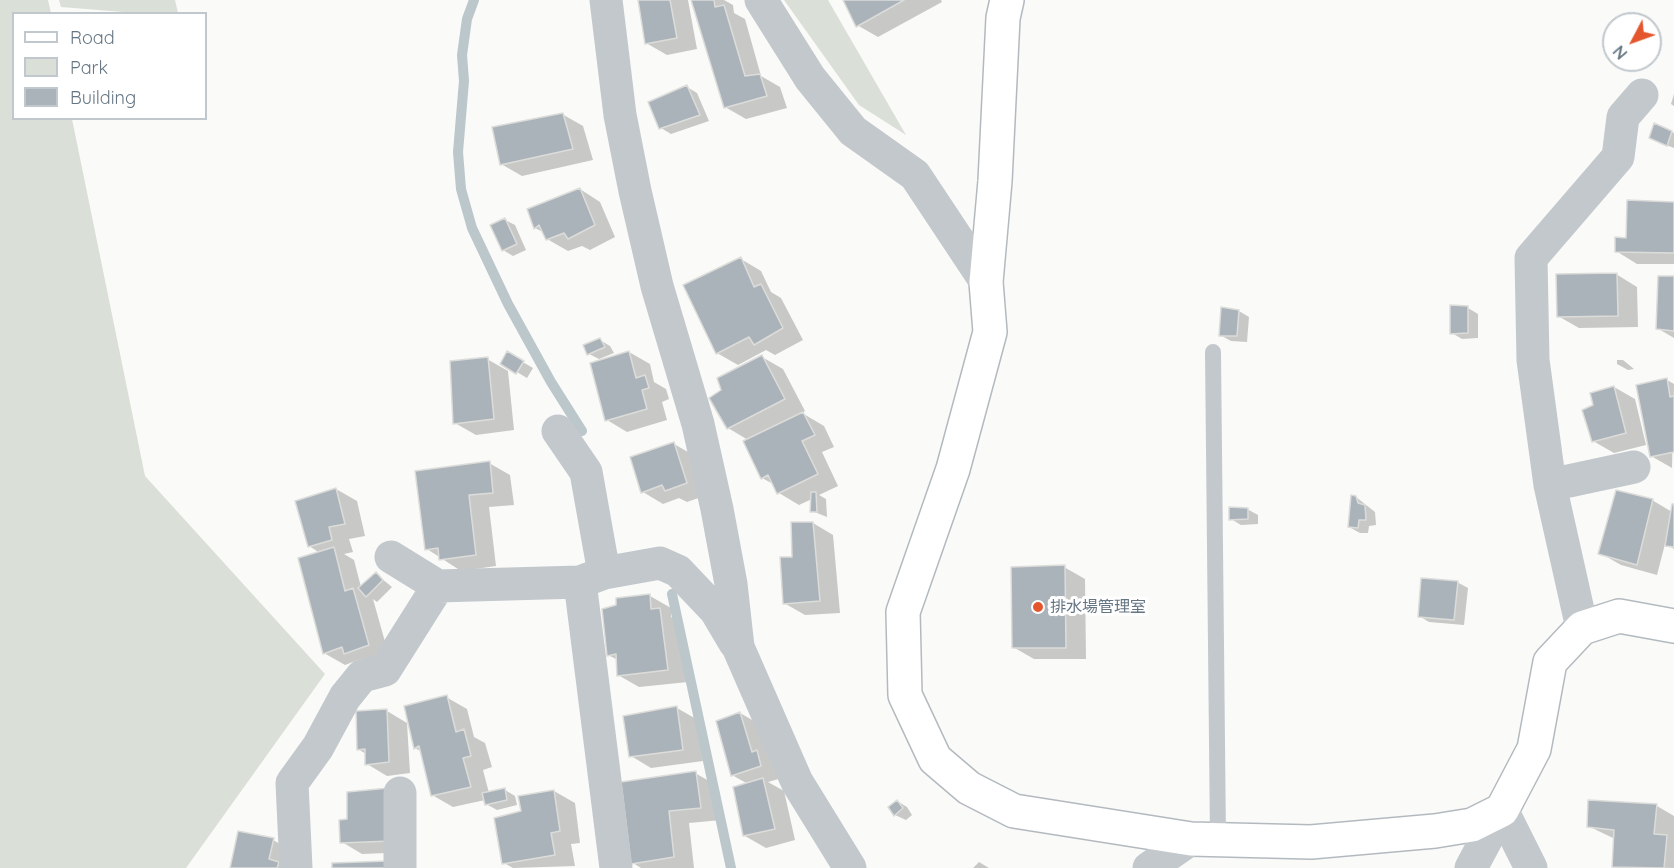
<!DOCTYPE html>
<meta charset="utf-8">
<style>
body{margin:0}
#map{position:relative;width:1674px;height:868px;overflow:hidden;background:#fafaf8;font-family:Quicksand,sans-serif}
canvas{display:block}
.legend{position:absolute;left:12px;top:12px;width:195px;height:108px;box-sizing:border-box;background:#fff;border:2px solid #c1c8cd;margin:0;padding:8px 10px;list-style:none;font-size:18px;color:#657683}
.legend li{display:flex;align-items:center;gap:12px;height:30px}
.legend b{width:30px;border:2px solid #c1c8cd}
.north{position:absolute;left:1602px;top:12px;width:60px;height:60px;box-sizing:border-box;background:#fff;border:2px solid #c1c8cd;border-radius:50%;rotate:229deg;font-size:16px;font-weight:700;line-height:24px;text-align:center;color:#657683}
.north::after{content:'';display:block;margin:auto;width:21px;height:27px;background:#e4572e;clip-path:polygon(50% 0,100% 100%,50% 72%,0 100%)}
</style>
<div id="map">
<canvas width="1674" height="868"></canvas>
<ul class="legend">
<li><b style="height:8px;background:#fff"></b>Road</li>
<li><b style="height:16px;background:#dadfd7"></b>Park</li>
<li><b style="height:16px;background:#aab3b9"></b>Building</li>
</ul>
<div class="north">N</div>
</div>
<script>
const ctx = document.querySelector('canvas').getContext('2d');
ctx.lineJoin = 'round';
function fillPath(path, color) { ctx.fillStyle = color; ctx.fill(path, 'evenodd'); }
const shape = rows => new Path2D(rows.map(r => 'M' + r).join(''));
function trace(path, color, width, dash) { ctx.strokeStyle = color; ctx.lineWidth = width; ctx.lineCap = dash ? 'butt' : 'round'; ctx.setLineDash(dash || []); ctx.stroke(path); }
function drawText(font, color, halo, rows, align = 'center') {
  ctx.font = font + ' Quicksand,"Noto Sans JP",sans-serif'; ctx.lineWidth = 6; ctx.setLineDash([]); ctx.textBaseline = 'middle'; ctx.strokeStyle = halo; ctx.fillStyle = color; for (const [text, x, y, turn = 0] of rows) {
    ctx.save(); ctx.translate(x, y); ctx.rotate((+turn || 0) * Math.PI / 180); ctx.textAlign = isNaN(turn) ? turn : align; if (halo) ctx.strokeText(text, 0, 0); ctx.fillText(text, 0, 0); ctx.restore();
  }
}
fillPath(shape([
 [0,0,48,0,51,13,14,14,14,118,72,119,145,476,325,674,186,868,0,868],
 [59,0,175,0,178,13,136,13,61,7],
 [784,0,828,0,906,135,859,105]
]), '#dadfd7');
fillPath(shape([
 [639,0,688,0,697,49,667,55,646,43],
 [692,0,724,0,733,5,734,13,745,19,761,76,780,87,787,108,746,119,725,107],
 [844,0,941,0,942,2,878,37,857,25],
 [687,87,697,93,709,121,671,134,661,128],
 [1674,94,1674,106,1671,104],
 [562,114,583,126,593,160,522,176,501,164],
 [1655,125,1674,133,1674,148,1661,143],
 [580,189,600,202,615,237,590,250,582,246,568,251,547,239,545,233,535,228],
 [1674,203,1674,264,1637,264,1616,251,1627,239],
 [505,220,515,225,526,250,513,256,503,250],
 [741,259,761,271,771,292,781,298,803,340,775,355,766,350,738,365,717,353],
 [1616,274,1637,287,1638,327,1579,328,1558,316],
 [1674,278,1674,338,1657,328],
 [1468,308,1478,314,1478,338,1462,339,1452,333],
 [1239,311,1249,317,1247,342,1231,341,1220,335],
 [600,340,610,346,614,353,599,359,589,354],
 [629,352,650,364,654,382,666,389,669,399,662,402,667,420,627,432,607,420],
 [507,353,533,368,527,378,502,363],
 [762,357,783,369,805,411,802,413,824,426,834,447,822,452,838,486,819,495,826,499,827,517,812,511,812,499,799,505,779,493,775,485,762,478,748,440,728,428],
 [487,359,508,371,514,430,476,435,455,423],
 [1617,360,1623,360,1634,369,1628,370,1617,364],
 [1667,380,1674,384,1672,468,1651,456],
 [1614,387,1635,399,1646,445,1614,453,1593,441],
 [674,444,695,456,707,495,687,502,679,498,663,504,643,492],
 [489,463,510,475,514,505,489,507,496,566,461,571,427,549],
 [336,489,357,501,365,536,349,539,353,552,344,554,354,560,361,587,376,574,392,587,377,602,373,599,389,656,358,660,345,665,324,653,320,553,309,546],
 [1356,497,1375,512,1376,525,1369,526,1368,533,1360,533,1349,527],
 [1652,500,1672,512,1674,506,1674,549,1665,544,1657,575,1621,565,1600,553],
 [1247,509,1258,515,1258,524,1241,525,1231,519],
 [813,523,833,535,840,613,805,615,784,603,793,558],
 [1064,567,1085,579,1086,659,1034,659,1013,647],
 [1457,582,1468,588,1464,625,1429,622,1419,616],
 [650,596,671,608,671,617,681,622,688,682,639,687,618,675,618,660,608,655],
 [446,697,467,709,474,737,485,743,492,767,483,770,489,793,505,790,515,796,517,805,497,810,486,804,485,800,453,807,432,795,422,752,415,748],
 [677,708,698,720,703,761,651,768,631,756],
 [387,711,407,723,410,773,387,776,367,764,366,754,358,749],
 [740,713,761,725,782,778,768,782,784,791,795,840,766,848,745,836,748,784,732,775],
 [695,773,716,785,721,820,689,823,694,868,641,868,633,863],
 [554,791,575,803,580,843,571,844,575,866,513,868,504,863,522,812],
 [897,801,907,807,912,815,906,820,895,815],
 [409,802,411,852,362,854,342,842],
 [1657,806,1674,816,1674,868,1613,866,1615,839,1588,826],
 [273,840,294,852,291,868,231,868],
 [979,862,989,868,973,868]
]), '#0003');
trace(shape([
 [474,0,467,19,462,55,464,81,458,152,461,189,472,228,508,304,551,382,582,431],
 [672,594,731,868]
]), '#bbc7cb', 10);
const building = shape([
 [638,0,670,0,677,38,645,44,638,0],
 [691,0,714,0,715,7,724,5,745,76,760,74,767,96,724,108,691,0],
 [843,0,904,0,856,27,843,0],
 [687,85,700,115,659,129,648,102,687,85],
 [563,113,573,149,500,165,492,127,563,113],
 [1654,123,1672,131,1667,146,1649,138,1654,123],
 [580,188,595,225,568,239,564,233,546,240,539,225,534,229,527,209,580,188],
 [1627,200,1674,202,1674,253,1615,252,1615,237,1626,238,1627,200],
 [505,218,517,244,502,251,490,225,505,218],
 [741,257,754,287,761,284,783,328,754,345,749,337,716,354,683,285,741,257],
 [1617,273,1618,316,1557,317,1556,274,1617,273],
 [1658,276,1674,276,1674,331,1656,329,1658,276],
 [1450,305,1468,306,1468,333,1450,334,1450,305],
 [1221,307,1239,310,1237,336,1219,336,1221,307],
 [600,338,605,347,587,355,583,345,600,338],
 [507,351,524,361,516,374,500,364,507,351],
 [629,351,636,378,645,375,649,388,642,390,647,409,605,421,590,363,629,351],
 [762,355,785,399,727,429,709,398,721,390,717,378,762,355],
 [488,357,494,419,453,424,450,361,488,357],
 [1667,378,1670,397,1674,396,1674,452,1650,457,1636,385,1667,378],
 [1614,386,1626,433,1592,442,1582,410,1593,405,1590,393,1614,386],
 [803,412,815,435,802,441,818,474,777,494,768,475,761,479,743,441,803,412],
 [674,442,687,483,665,491,662,485,641,493,630,457,674,442],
 [490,461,493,493,469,495,476,555,439,560,438,548,425,550,415,471,490,461],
 [336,488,345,524,329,527,332,540,308,547,295,501,336,488],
 [1616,490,1653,499,1637,565,1598,554,1616,490],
 [811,492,816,492,817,512,810,512,811,492],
 [1351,495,1356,496,1358,503,1365,505,1366,520,1359,520,1358,528,1348,527,1351,495],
 [1672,504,1674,504,1674,547,1665,546,1672,504],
 [1229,507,1248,508,1248,519,1229,520,1229,507],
 [791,522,813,522,820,601,783,604,780,557,792,557,791,522],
 [334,547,345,591,353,588,369,645,344,654,342,647,323,654,298,558,334,547],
 [1065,565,1066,648,1012,648,1011,567,1065,565],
 [376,572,383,580,366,597,358,588,376,572],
 [1421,578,1458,581,1454,620,1418,617,1421,578],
 [650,594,651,609,660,608,668,670,617,676,616,654,607,656,602,609,616,605,616,598,650,594],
 [447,695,456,732,464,729,471,756,463,758,471,787,431,796,419,746,414,749,404,706,447,695],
 [677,706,683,750,629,757,623,716,677,706],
 [387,709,389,762,365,765,365,749,357,750,356,711,387,709],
 [740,712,752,752,757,750,761,766,731,776,716,721,740,712],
 [696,771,701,808,669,811,674,857,631,864,621,782,696,771],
 [763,778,775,829,743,836,733,787,763,778],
 [389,788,390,841,340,843,339,820,347,819,347,792,389,788],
 [505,788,507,800,485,805,482,793,505,788],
 [554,790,560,831,551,833,555,855,502,864,494,818,521,811,518,796,554,790],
 [897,800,903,808,894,816,888,807,897,800],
 [1588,800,1657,804,1654,834,1667,835,1664,868,1612,867,1614,830,1587,827,1588,800],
 [238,831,274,838,269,859,279,862,277,868,230,868,238,831],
 [388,861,388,868,332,868,332,863,388,861]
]);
fillPath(building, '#aab3b9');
trace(building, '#dcdcda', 1.5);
const secondary = shape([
 [1007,0,1003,18,995,181,986,282,990,332,953,469,903,612,905,695,935,759,969,788,1014,811,1191,839,1311,842,1435,831,1472,825,1502,810,1534,749,1550,662,1582,628,1619,616,1674,626]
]);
trace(secondary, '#b3babf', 36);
trace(shape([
 [1213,352,1218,840]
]), '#c3c8cc', 16);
trace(shape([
 [606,0,620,115,635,191,657,286,698,424,717,509,731,584,738,647,797,782,850,868],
 [761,0,810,78,853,131,915,175,986,282],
 [1550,485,1634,467],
 [604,573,660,563,678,571,716,611,735,643],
 [580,582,616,868],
 [438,586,580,582,604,573,586,472,558,431],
 [1582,628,1550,485,1533,360,1531,258,1618,157,1623,117,1642,95],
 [1502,810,1531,868],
 [296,868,292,783,318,747,345,697,362,676,385,670,438,586,391,557],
 [400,868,400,793],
 [1149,868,1191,839],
 [1471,868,1502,810]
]), '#c3c8cc', 33);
trace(secondary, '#fff', 33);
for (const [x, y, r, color] of [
 [1038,607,6,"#e4572e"]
]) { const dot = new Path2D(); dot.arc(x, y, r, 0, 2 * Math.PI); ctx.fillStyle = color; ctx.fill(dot); trace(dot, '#fff', 2); }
drawText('16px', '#657683', '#fff', [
 ["排水場管理室",1050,607]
], 'left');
</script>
